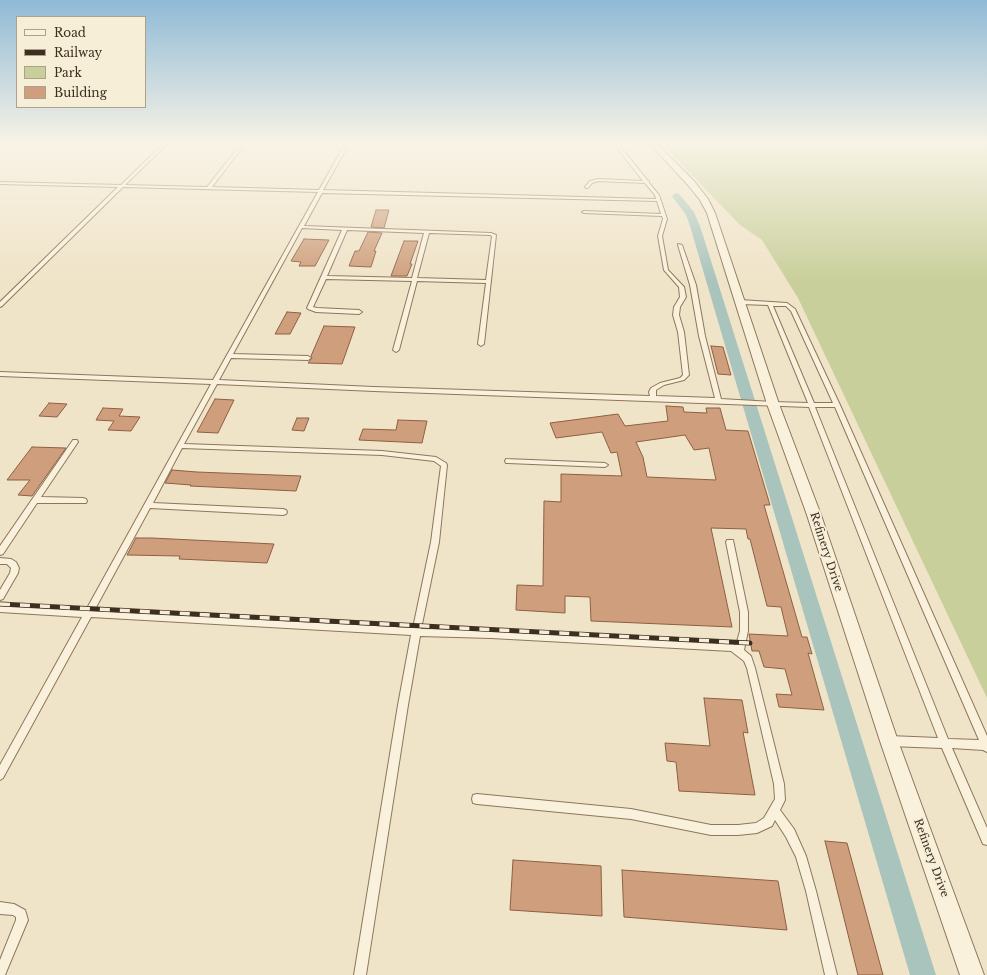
<!DOCTYPE html>
<style>
body{margin:0}
#map{position:relative;width:987px;height:975px;overflow:hidden;background:#f0e4c8;font-family:"Libre Baskerville",serif}
canvas{display:block}
.legend{position:absolute;left:16px;top:16px;width:130px;height:92px;box-sizing:border-box;background:#f7eed8;border:1px solid #ada18e;margin:0;padding:5px 7px;list-style:none;font-size:12px;color:#3d2e20}
.legend li{display:flex;align-items:center;gap:8px;height:20px}
.legend b{width:20px;border:1px solid #ada18e}
</style>
<div id="map">
<canvas width="987" height="975"></canvas>
<ul class="legend">
<li><b style="height:5px;background:#faf1dc"></b>Road</li>
<li><b style="height:5px;background:#3d2e20"></b>Railway</li>
<li><b style="height:11px;background:#c9cf9b"></b>Park</li>
<li><b style="height:11px;background:#cf9f7d"></b>Building</li>
</ul>
</div>
<script>
const ctx = document.querySelector('canvas').getContext('2d');
ctx.lineJoin = 'round';
function fillPath(path, color) { ctx.fillStyle = color; ctx.fill(path, 'evenodd'); }
const shape = rows => new Path2D(rows.map(r => 'M' + r).join(''));
function trace(path, color, width, dash) { ctx.strokeStyle = color; ctx.lineWidth = width; ctx.lineCap = dash ? 'butt' : 'round'; ctx.setLineDash(dash || []); ctx.stroke(path); }
function drawText(font, color, halo, rows, align = 'center') {
  ctx.font = font + ' "Libre Baskerville",serif'; ctx.lineWidth = 4; ctx.setLineDash([]); ctx.textBaseline = 'middle'; ctx.strokeStyle = halo; ctx.fillStyle = color; for (const [text, x, y, turn = 0] of rows) {
    ctx.save(); ctx.translate(x, y); ctx.rotate((+turn || 0) * Math.PI / 180); ctx.textAlign = isNaN(turn) ? turn : align; if (halo) ctx.strokeText(text, 0, 0); ctx.fillText(text, 0, 0); ctx.restore();
  }
}
fillPath(shape([
 [662,144,987,144,987,698,798,298,762,240,740,225]
]), '#c9cf9b');
fillPath(shape([
 [676,193,679,194,694,212,700,226,936,975,910,975,690,226,686,215,672,196,676,193]
]), '#a9c4bc');
const building = shape([
 [376,210,389,210,384,228,371,227,376,210],
 [368,232,382,233,374,251,376,251,371,267,349,266,355,251,359,251,368,232],
 [304,239,329,240,315,266,299,266,301,262,291,261,304,239],
 [404,241,418,241,410,264,412,264,407,276,391,276,404,241],
 [287,312,301,313,290,334,275,334,287,312],
 [324,326,355,327,342,364,308,363,312,358,311,356,324,326],
 [711,346,723,347,731,375,718,374,711,346],
 [215,399,234,400,218,433,197,432,215,399],
 [49,403,67,404,57,417,39,416,49,403],
 [666,406,683,407,684,412,707,413,706,408,720,408,726,430,748,431,770,505,764,505,802,637,807,637,812,654,808,653,824,710,779,707,776,694,792,695,785,669,764,667,759,651,752,651,749,634,788,636,781,607,767,606,750,539,748,539,746,529,711,528,732,627,591,621,590,597,565,596,565,613,516,610,517,585,543,586,544,501,561,502,561,474,622,476,617,452,611,453,602,432,556,438,550,423,618,414,625,426,668,421,666,406],
 [685,435,694,450,709,448,716,480,647,477,643,457,636,442,685,435],
 [103,408,123,409,119,416,140,417,131,431,108,430,114,421,96,420,103,408],
 [297,418,309,418,304,431,292,430,297,418],
 [398,420,427,421,422,443,359,440,363,429,396,430,398,420],
 [32,447,66,448,32,496,18,495,30,480,7,480,32,447],
 [172,470,197,472,301,476,296,491,190,486,191,485,165,483,172,470],
 [136,538,152,538,274,544,267,563,179,559,180,556,127,555,136,538],
 [704,698,742,700,748,733,743,732,755,795,679,791,676,762,667,761,665,743,710,746,704,698],
 [825,841,847,843,883,975,858,975,825,841],
 [513,860,601,866,602,916,510,910,513,860],
 [622,870,778,881,787,930,624,917,622,870]
]);
fillPath(building, '#cf9f7d');
trace(building, '#8d5f41', 1);
const service = shape([
 [163,144,167,144,125,185,207,187,241,144,245,144,212,187,319,190,345,144,349,144,323,190,656,199,655,195,645,183,598,181,592,183,588,188,586,188,585,187,590,181,598,179,643,181,614,144,618,144,648,181,649,181,649,183,659,195,667,219,662,236,668,270,684,287,686,297,680,307,679,315,684,332,689,375,684,380,664,385,656,390,656,396,715,398,699,336,690,285,678,245,678,244,682,245,696,285,705,336,721,399,773,402,808,403,768,305,740,304,737,302,740,300,787,303,795,309,840,405,987,736,987,752,983,750,952,748,987,828,987,845,983,844,942,748,889,746,886,744,884,741,886,738,889,736,938,738,809,407,374,391,217,384,184,444,382,451,436,457,446,463,447,465,439,542,421,629,491,630,719,642,732,643,736,645,740,631,740,612,726,542,727,540,733,540,748,612,748,631,744,650,751,656,755,668,784,784,785,800,780,810,794,829,806,856,816,891,837,975,825,975,806,891,796,857,786,837,775,820,772,826,757,833,738,835,711,835,631,819,477,804,473,803,472,799,473,795,477,794,631,809,711,825,738,825,756,823,764,818,775,799,774,784,747,668,744,661,731,651,491,638,420,636,408,705,366,975,354,975,398,705,411,635,91,617,3,778,0,780,0,765,82,617,0,612,0,606,86,610,211,384,0,376,0,372,213,380,318,192,123,187,2,306,0,307,0,302,118,187,0,184,0,182,121,185,163,144],
 [322,193,657,201,661,214,584,211,582,212,584,213,662,216,663,219,658,236,664,270,679,287,680,297,674,307,673,315,678,332,683,375,680,378,660,383,651,388,649,392,650,396,374,387,219,380,231,358,308,360,311,358,308,356,233,354,302,228,342,230,307,308,308,309,316,312,359,314,362,312,359,310,317,308,313,307,326,279,412,281,393,350,396,352,399,350,417,281,486,283,478,344,481,346,484,344,496,235,491,233,304,226,322,193],
 [347,230,424,233,412,278,327,276,347,230],
 [429,233,490,235,492,236,486,280,417,278,429,233],
 [773,306,786,306,791,311,833,403,814,403,773,306],
 [815,407,835,407,979,740,948,739,815,407],
 [182,448,382,455,434,461,441,466,431,542,413,628,94,611,150,508,283,515,286,514,287,512,286,510,283,509,153,503,182,448],
 [73,440,77,440,78,442,41,497,83,498,86,499,87,501,86,503,37,503,3,554,0,555,0,546,73,440],
 [506,459,605,463,608,465,605,467,508,463,506,463,505,461,506,459],
 [0,558,11,559,16,562,19,568,18,573,3,599,0,600,0,590,10,573,11,568,7,564,0,564,0,558],
 [0,902,14,904,25,910,28,920,5,975,0,975,0,960,16,920,16,917,13,915,0,914,0,902]
]);
const minor = shape([
 [650,144,657,144,694,181,708,199,715,213,779,404,821,515,898,741,984,975,960,975,880,741,807,515,767,404,707,213,700,200,688,185,650,144]
]);
trace(service, '#8d765c', 2);
trace(minor, '#8d765c', 2);
fillPath(service, '#faf1dc');
fillPath(minor, '#faf1dc');
const rail = shape([
 [0,604,750,643]
]);
trace(rail, '#3d2e20', 5);
trace(rail, '#f7eed8', 3.5, [10]);
const sky = ctx.createLinearGradient(0, 0, 0, 281);
sky.addColorStop(0, '#8fbad6');
sky.addColorStop(0.51, '#f8f3e6');
sky.addColorStop(1, '#f8f3e600');
ctx.fillStyle = sky;
ctx.fillRect(0, 0, 987, 281);
drawText('11px', '#3d2e20', '#f7eed8', [
 ["Refinery Drive",826,552,72],
 ["Refinery Drive",931,858,70]
]);
</script>
